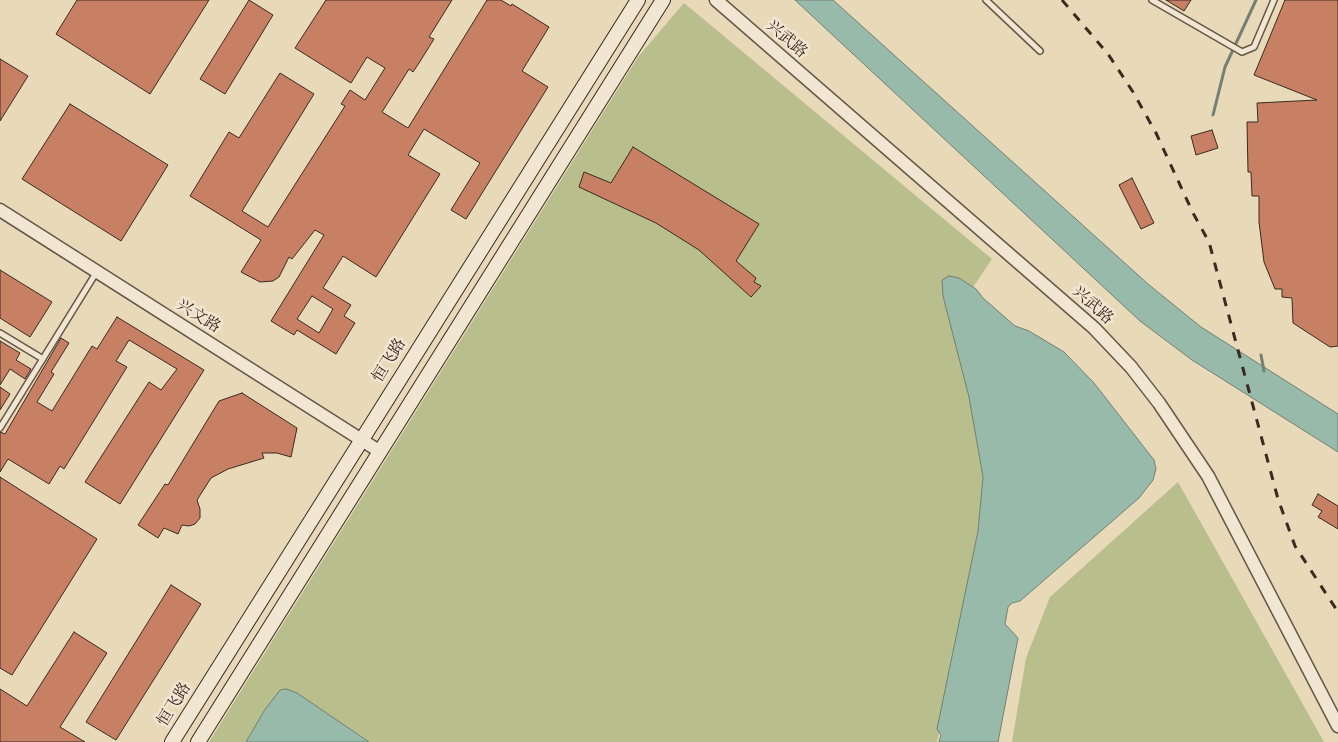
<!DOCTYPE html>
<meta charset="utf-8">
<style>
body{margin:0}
canvas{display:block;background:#e8d9b8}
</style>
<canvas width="1338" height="742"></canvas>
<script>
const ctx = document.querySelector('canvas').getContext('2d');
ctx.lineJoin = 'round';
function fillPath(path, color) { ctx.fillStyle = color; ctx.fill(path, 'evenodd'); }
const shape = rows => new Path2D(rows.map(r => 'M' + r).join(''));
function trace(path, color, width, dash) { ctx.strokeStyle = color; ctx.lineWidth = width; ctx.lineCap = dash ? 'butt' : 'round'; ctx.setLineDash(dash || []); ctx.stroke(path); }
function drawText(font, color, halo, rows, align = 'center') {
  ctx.font = font + ' "IM FELL Double Pica","Noto Serif SC",serif'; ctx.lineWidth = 5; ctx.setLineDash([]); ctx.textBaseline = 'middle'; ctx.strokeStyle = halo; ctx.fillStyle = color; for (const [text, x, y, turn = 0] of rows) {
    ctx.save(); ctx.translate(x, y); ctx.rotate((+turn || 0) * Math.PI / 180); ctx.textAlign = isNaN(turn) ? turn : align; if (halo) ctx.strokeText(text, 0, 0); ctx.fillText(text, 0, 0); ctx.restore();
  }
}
fillPath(shape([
 [684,3,992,259,959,308,991,432,988,538,937,742,209,742,638,57],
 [1178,482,1324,742,1012,742,1026,658,1050,597]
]), '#b9be8d');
const water = shape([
 [795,0,833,0,1148,284,1201,327,1338,414,1338,452,1192,360,1140,321,795,0],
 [949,276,959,278,976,289,983,298,1015,326,1029,331,1064,352,1094,383,1154,460,1156,469,1153,480,1139,498,1020,601,1012,603,1008,607,1005,624,1018,638,998,742,939,742,941,735,937,729,978,531,983,477,969,397,943,296,942,280,949,276],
 [286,689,297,693,369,742,246,742,264,711,280,690,286,689]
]);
fillPath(water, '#98baaa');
trace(water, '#738073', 1);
trace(shape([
 [1213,115,1225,67,1256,0],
 [1261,355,1264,371]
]), '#738073', 3);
const building = shape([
 [77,0,209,0,150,94,56,34,77,0],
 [249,0,273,15,225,94,200,79,249,0],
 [326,0,452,0,429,37,434,39,419,63,413,72,409,69,382,112,408,128,487,0,501,0,511,6,512,4,549,27,522,71,548,87,466,219,451,210,480,163,424,129,408,155,440,174,376,277,343,256,323,288,351,305,344,316,355,323,336,354,297,330,294,335,271,321,324,235,315,230,292,259,289,257,279,277,273,281,260,282,241,272,261,240,190,196,229,132,239,138,280,73,314,94,242,211,268,227,345,106,341,104,350,90,365,100,385,68,367,57,351,83,295,48,326,0],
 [312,296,333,309,319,333,297,319,312,296],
 [1166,0,1191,0,1184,11,1166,0],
 [1285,0,1338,0,1338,346,1330,347,1293,323,1292,298,1282,297,1282,289,1275,289,1264,262,1259,222,1259,196,1252,196,1251,172,1248,172,1247,122,1258,122,1257,103,1317,100,1254,75,1285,0],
 [0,59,28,76,0,121,0,59],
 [70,104,168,165,121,241,22,179,70,104],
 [1212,130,1218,148,1196,155,1191,136,1212,130],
 [633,147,759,224,736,261,756,278,754,282,761,286,751,297,699,250,656,223,579,187,584,172,611,183,633,147],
 [1132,178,1154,223,1141,229,1119,185,1132,178],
 [0,270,52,302,30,337,0,318,0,270],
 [117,317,204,370,120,504,85,482,149,382,161,390,177,369,129,340,116,361,127,367,64,469,60,466,49,484,8,459,0,472,0,432,5,434,61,338,69,343,51,372,54,374,37,402,52,411,92,346,97,349,117,317],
 [0,341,20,353,16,360,31,369,25,379,10,369,0,385,0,341],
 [0,387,10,394,0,410,0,387],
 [242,393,297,428,291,457,277,453,262,453,264,458,228,469,211,478,197,500,200,509,200,518,195,524,189,526,182,525,178,534,164,528,158,538,138,525,165,484,168,485,219,401,242,393],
 [0,477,97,539,12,675,0,668,0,477],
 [1318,494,1338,506,1338,529,1318,517,1322,511,1312,505,1318,494],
 [171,585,201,604,116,740,86,722,171,585],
 [74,632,107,653,60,727,85,742,0,742,0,689,27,706,74,632]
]);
fillPath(building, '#c88064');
trace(building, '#3b2a21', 1);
const service = shape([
 [986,0,1040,51],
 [1152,0,1242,52,1254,47,1274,0],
 [0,333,43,359],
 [0,428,96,273]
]);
const tertiary = shape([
 [716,0,1094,328,1131,367,1159,403,1208,476,1338,726],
 [0,210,379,451]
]);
const secondary = shape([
 [172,742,638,0],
 [198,742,663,0]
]);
trace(service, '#665647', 8);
trace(tertiary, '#665647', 15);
trace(secondary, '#3b2a21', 16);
trace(service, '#f0e6d1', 5);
trace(tertiary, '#f0e6d1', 12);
trace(secondary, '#f0e6d1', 14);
trace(shape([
 [1062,0,1108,54,1133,92,1156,133,1193,213,1209,242,1278,499,1295,546,1338,612]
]), '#3b2a21', 3, [9, 9]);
drawText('16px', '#3b2a21', '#f0e6d1', [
 ["兴武路",786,40,41],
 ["兴武路",1092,306,42],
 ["兴文路",198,317,32],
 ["恒飞路",390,361,-58],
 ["恒飞路",175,705,-58]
]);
</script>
